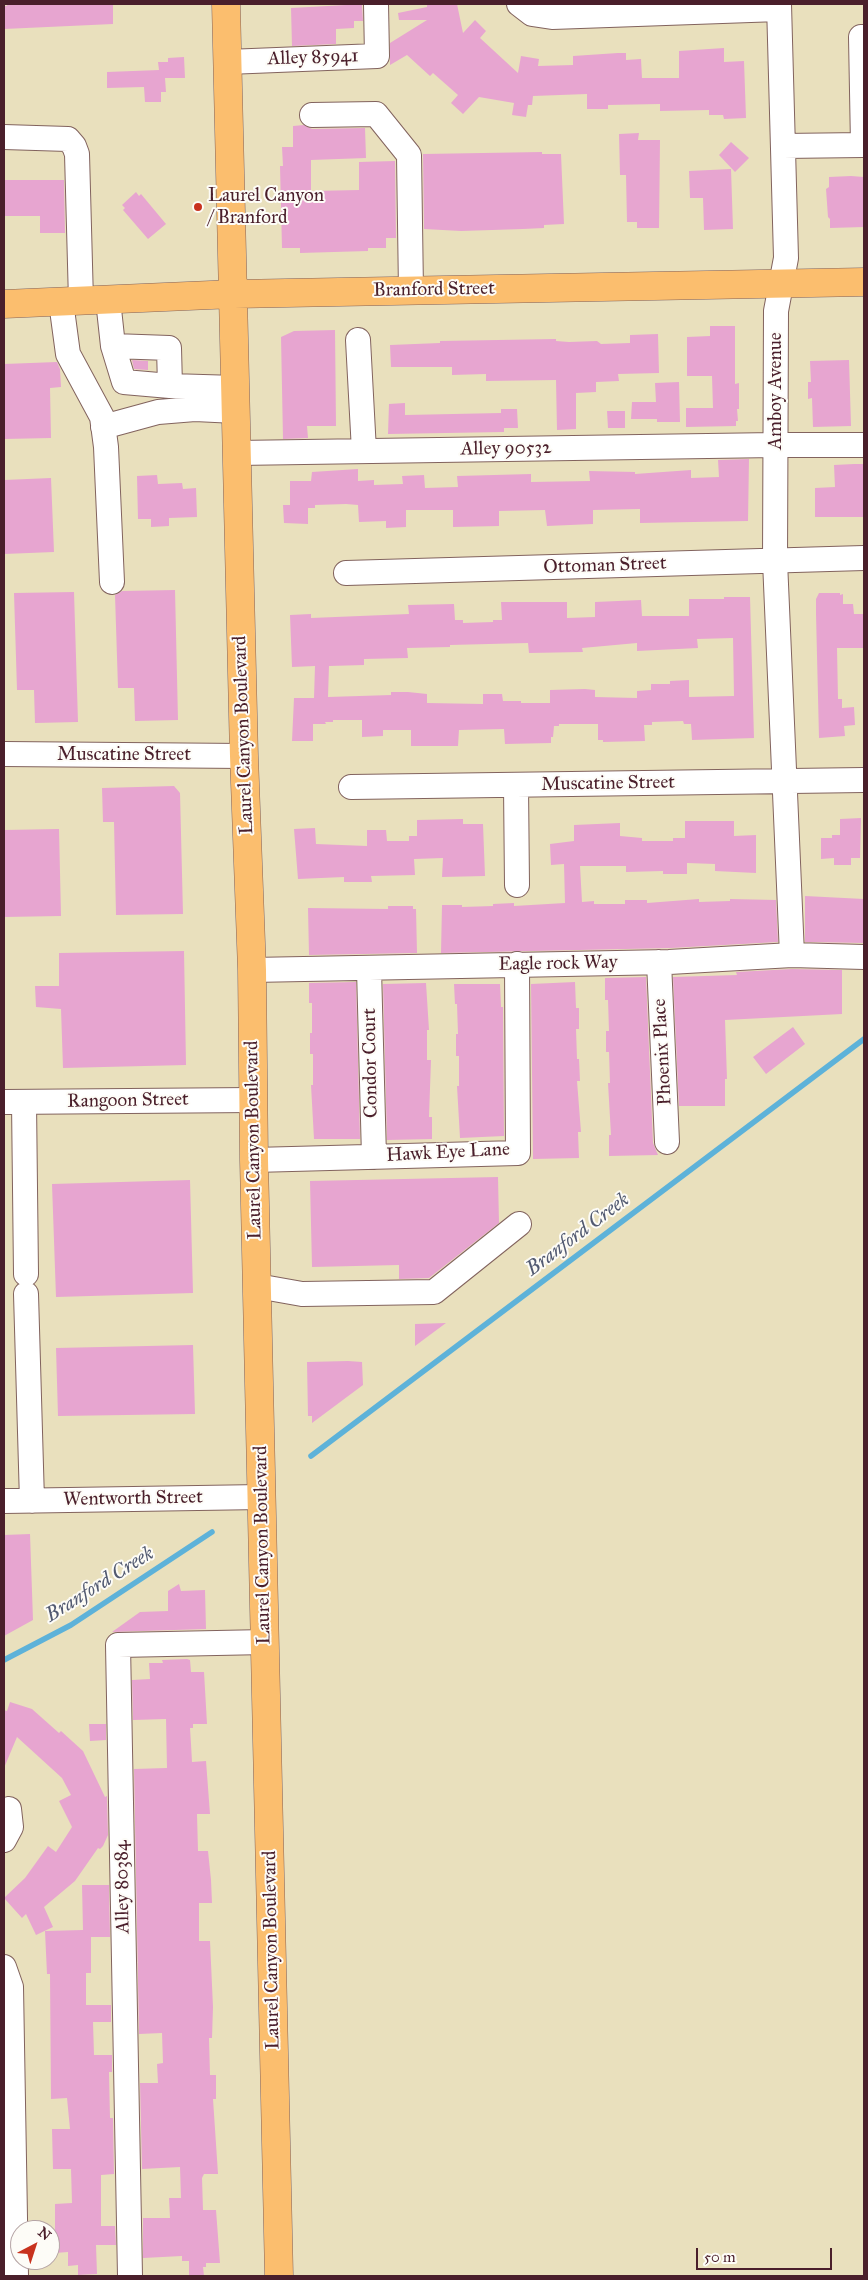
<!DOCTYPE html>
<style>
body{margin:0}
#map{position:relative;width:868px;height:2280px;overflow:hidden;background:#e9e0bd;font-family:"IM FELL Great Primer",serif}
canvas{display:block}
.frame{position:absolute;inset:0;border:5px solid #4a1f2b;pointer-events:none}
.north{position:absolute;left:10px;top:2220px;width:50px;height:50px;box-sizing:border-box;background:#fdfcf7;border:1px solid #b5a4a5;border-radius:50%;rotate:40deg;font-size:14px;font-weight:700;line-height:20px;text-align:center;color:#4a1f2b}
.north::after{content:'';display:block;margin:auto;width:18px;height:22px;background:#c8321e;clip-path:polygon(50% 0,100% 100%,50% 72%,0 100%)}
.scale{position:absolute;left:696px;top:2248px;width:136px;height:22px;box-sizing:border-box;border:2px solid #4a1f2b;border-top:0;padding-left:6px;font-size:15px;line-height:18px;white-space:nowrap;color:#4a1f2b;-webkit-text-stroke:4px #fdfcf7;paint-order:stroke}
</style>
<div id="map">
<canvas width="868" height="2280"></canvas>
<div class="frame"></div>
<div class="north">N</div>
<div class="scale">50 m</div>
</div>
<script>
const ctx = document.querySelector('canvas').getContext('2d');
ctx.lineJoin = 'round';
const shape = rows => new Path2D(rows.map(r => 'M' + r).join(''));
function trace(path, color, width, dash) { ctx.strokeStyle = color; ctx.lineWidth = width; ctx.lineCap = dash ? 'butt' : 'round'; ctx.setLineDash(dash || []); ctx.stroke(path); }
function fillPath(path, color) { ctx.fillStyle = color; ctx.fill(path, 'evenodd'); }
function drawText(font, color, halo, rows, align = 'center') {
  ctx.font = font + ' "IM FELL Great Primer",serif'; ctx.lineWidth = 4; ctx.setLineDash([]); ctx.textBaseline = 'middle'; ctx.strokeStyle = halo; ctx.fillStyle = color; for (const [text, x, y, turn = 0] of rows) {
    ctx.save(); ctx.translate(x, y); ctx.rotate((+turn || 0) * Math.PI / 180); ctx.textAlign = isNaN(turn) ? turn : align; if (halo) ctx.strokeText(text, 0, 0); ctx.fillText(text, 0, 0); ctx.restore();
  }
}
trace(shape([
 [311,1456,864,1039],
 [4,1660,71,1625,212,1532]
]), '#5db2d9', 5.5);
fillPath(shape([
 [7,4,113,4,113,24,4,29,4,6,7,6],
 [427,4,457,4,463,33,475,20,486,31,480,38,518,73,521,56,539,59,538,66,573,65,573,56,618,53,626,53,626,60,641,59,642,78,679,78,679,51,724,48,724,62,744,61,746,118,724,119,723,115,709,115,709,110,660,111,660,104,608,105,608,109,587,109,587,94,533,96,532,105,528,105,526,117,512,115,514,103,479,97,463,114,451,103,458,95,433,73,430,76,407,55,390,65,390,43,427,20,399,20,398,13,427,7],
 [346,5,362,5,363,21,354,21,354,28,336,29,336,44,292,46,291,8],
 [184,57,185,78,165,78,166,92,161,92,161,102,145,102,144,87,107,88,107,72,159,70,158,62,168,62,168,58],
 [304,125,312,129,365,128,366,158,311,160,311,191,359,190,359,162,395,161,396,238,386,238,386,248,368,248,368,251,300,253,300,248,282,248,280,166,283,166,282,147,293,147,293,126],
 [639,133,638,140,660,140,659,228,637,228,637,222,627,222,626,175,620,175,619,134],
 [731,142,749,158,735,172,719,155],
 [542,152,542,154,561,154,564,224,544,225,544,228,523,229,461,231,424,229,423,154],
 [731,169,733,229,704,230,703,198,690,198,689,171],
 [851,176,864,177,864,227,830,228,830,219,828,217,826,189,829,187,829,177],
 [4,180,64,180,65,233,40,233,40,216,4,216],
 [136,192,139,196,141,194,166,224,148,239,123,210,125,208,122,205],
 [710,326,735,326,735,384,739,383,739,409,737,409,738,421,736,421,736,426,686,427,686,408,713,408,712,376,687,376,687,337,710,336],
 [335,330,336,426,307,426,308,438,283,439,281,337,294,331],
 [658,334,659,373,618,374,619,381,596,382,596,392,576,393,576,429,557,430,556,380,486,381,486,374,452,375,452,367,391,367,390,345,440,343,440,341,556,339,556,341,569,342,597,341,601,344,630,343,630,335],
 [132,360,148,361,148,370,134,369],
 [849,360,851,426,813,427,812,398,808,399,808,382,811,382,810,361],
 [57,362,60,369,61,387,50,388,51,438,4,439,4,364],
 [679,382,680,422,657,422,657,419,631,419,632,402,656,402,655,383],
 [405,403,405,415,501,413,501,409,517,409,518,428,504,428,504,432,388,434,389,404],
 [607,411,625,411,625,428,608,428],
 [749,459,748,521,640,523,640,509,593,510,593,524,547,526,545,510,499,511,499,526,453,527,453,510,406,510,406,527,386,528,386,521,359,522,358,505,346,504,315,505,315,508,308,508,308,524,284,523,283,505,290,505,290,481,311,481,312,472,358,469,358,481,374,480,374,485,403,484,402,476,424,475,425,488,458,487,457,476,531,474,531,482,590,481,589,471,635,472,635,474,691,470,691,478,719,477,718,460],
 [854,464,864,464,864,517,815,517,815,488,835,487,834,465],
 [157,475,158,484,182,483,183,489,196,488,197,517,169,518,169,526,151,527,151,519,138,519,137,476],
 [51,478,54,552,4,554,4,480],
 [175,590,178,720,135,721,134,688,118,688,115,595,122,591],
 [74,592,78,722,35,723,34,690,17,690,14,593],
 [819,593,840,593,840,595,843,594,843,604,853,604,854,614,864,614,864,648,837,648,838,699,842,699,842,708,854,707,855,725,844,726,845,736,819,738,816,614,816,599],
 [724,597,750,597,754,738,692,740,691,724,684,724,683,721,652,722,652,725,644,725,645,741,603,742,603,740,598,740,598,724,559,724,559,726,554,726,553,737,551,737,551,743,505,744,504,729,459,730,458,746,411,746,411,730,383,730,383,736,362,737,362,720,333,720,333,722,325,722,326,724,313,724,313,741,292,741,294,698,314,698,315,666,292,667,290,615,311,614,311,618,409,614,408,605,454,604,455,620,463,620,463,623,493,622,493,620,502,620,501,602,567,602,567,618,595,617,595,602,641,600,642,616,689,616,689,599,724,599],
 [733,638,734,696,689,697,689,680,670,681,670,684,651,684,651,690,637,691,637,698,595,697,595,690,585,689,550,690,550,703,521,703,521,701,503,701,502,694,483,694,483,704,427,703,427,694,408,692,391,692,391,695,328,697,329,666,364,665,364,659,408,658,407,648,450,647,450,645,528,643,529,653,583,652,582,648,637,643,637,651,698,648,697,639],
 [174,786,180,793,183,914,116,915,114,822,103,822,102,788],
 [861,818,860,858,851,858,851,865,834,865,834,858,821,859,821,838,832,838,832,835,840,835,840,819],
 [463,819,463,824,483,824,485,876,442,877,443,858,414,859,415,875,371,876,372,882,344,882,344,877,298,879,294,829,315,828,316,844,367,846,367,830,386,830,387,841,409,841,409,836,417,836,417,820],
 [685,821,734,821,734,836,756,835,756,873,715,871,715,864,687,863,687,874,663,874,663,871,626,872,626,866,580,866,582,902,594,901,594,904,625,904,625,900,647,900,647,903,699,899,699,902,730,901,730,899,776,900,778,942,671,948,441,953,442,905,462,905,462,907,493,906,493,904,514,903,514,906,565,903,564,864,551,865,550,844,574,841,574,825,620,823,620,836,642,838,642,841,673,841,673,838,685,838],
 [59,829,61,916,4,917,4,830],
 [805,896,864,899,864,943,805,942],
 [388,906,413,906,413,909,416,909,417,953,309,955,308,908,388,909],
 [184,951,186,1065,63,1068,61,1009,36,1007,35,986,59,986,59,953],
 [792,969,842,970,842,1014,725,1020,727,1079,725,1079,725,1106,679,1106,673,977,737,975,736,972],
 [646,977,653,1143,658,1155,609,1156,609,1135,611,1135,608,1083,610,1083,609,1052,606,1052,606,1031,609,1031,608,1000,605,1000,605,978],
 [356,982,360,1139,314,1139,311,1085,313,1085,313,1054,310,1054,310,1033,312,1033,312,1003,309,1003,309,983],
 [575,982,576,1008,579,1008,579,1029,576,1029,577,1059,579,1059,580,1081,577,1081,581,1132,578,1132,579,1158,533,1159,531,984],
 [426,983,429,1030,427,1030,427,1060,431,1060,429,1117,432,1117,432,1139,387,1140,383,984],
 [454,984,500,984,501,1007,503,1007,504,1136,460,1138,457,1086,459,1086,459,1056,456,1056,456,1034,458,1034,457,1004,455,1004],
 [793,1027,805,1044,766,1074,753,1057],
 [498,1177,499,1223,429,1278,399,1279,399,1265,312,1267,310,1181],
 [190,1180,193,1293,56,1297,52,1184],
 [446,1323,415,1346,415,1324],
 [193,1345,195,1414,58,1416,56,1348],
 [348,1361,362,1362,363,1385,312,1423,312,1416,308,1416,307,1362],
 [30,1534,33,1620,4,1636,4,1535],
 [179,1584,181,1591,205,1590,206,1629,112,1632,140,1612,168,1611,168,1591],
 [187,1659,190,1660,191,1672,204,1672,207,1724,193,1724,193,1728,190,1728,191,1744,192,1762,206,1761,210,1814,197,1814,198,1851,208,1851,211,1880,212,1903,199,1903,199,1941,210,1941,213,2007,212,2038,209,2038,210,2075,216,2075,216,2099,213,2099,218,2174,204,2174,202,2178,203,2210,216,2210,220,2263,206,2263,206,2267,203,2267,204,2276,189,2276,189,2261,182,2261,182,2256,143,2258,143,2218,170,2218,169,2198,181,2198,180,2167,142,2169,140,2083,158,2083,157,2064,163,2063,162,2033,139,2034,134,1769,167,1768,166,1719,133,1720,132,1680,150,1679,149,1663,163,1663,162,1660],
 [10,1702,32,1709,59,1733,61,1731,83,1751,105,1797,107,1796,108,1835,103,1846,100,1849,98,1848,75,1881,44,1907,53,1927,36,1935,26,1914,22,1918,4,1898,25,1878,48,1846,56,1852,72,1827,59,1801,71,1795,62,1778,17,1737,4,1768,4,1710,7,1711],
 [89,1724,106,1724,106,1740,90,1741],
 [82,1885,109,1885,110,1937,91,1937,91,1973,86,1973,86,2005,111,2005,111,2022,93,2022,94,2055,112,2055,112,2072,109,2072,110,2118,113,2118,114,2174,101,2175,101,2226,115,2226,116,2245,96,2245,97,2274,78,2275,78,2265,68,2266,68,2252,55,2253,55,2204,72,2203,71,2169,53,2169,52,2129,70,2129,67,2098,51,2099,50,1974,47,1974,45,1931,83,1930]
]), '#e7a5d0');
const minor = shape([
 [519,4,532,14,552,17,779,9],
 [779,4,786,258,776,311,775,561,792,955],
 [227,62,377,56,376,4],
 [312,115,376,114,409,155,411,291],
 [4,137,68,139,74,146,77,154,81,301],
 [783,146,863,145,861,37,864,37],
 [108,300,113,346,169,348,170,386],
 [61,302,68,354,102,417,106,447,112,582],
 [358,340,364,451],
 [113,346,124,382,170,386,236,388],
 [103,427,158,412,195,409,236,411],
 [237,453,775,445,864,445],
 [346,573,864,558],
 [4,754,244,756],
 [516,786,517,885],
 [351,787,864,780],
 [659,962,667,1142],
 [369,969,374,1157],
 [252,970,669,962,792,955,864,957],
 [4,1102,253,1100],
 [24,1102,26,1274],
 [254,1160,518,1153,517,964],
 [257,1286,302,1294,434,1292,519,1224],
 [26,1294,32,1501],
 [4,1501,262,1497],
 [4,1840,11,1827,9,1809],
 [4,1967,11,1987,16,2276],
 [130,2276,118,1645,266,1642]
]);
const major = shape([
 [226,4,244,756,252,970,254,1160,279,2276],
 [4,304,234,294,864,282]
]);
trace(minor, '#82635e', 26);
trace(major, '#82635e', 29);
trace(minor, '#fff', 24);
trace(major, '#fbbe6e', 28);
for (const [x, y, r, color] of [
 [198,207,5,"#c8321e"]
]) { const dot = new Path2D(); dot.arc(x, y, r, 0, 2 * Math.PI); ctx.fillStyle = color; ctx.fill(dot); trace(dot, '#fdfcf7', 2); }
drawText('19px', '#4a1f2b', '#fdfcf7', [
 ["Alley 85941",313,58,-2],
 ["Branford Street",434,290,-1],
 ["Amboy Avenue",776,391,-90],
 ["Alley 90532",506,449,-1],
 ["Ottoman Street",605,566,-2],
 ["Laurel Canyon Boulevard",244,735,-92],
 ["Muscatine Street",124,755],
 ["Muscatine Street",608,784,-1],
 ["Eagle rock Way",558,964,-1],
 ["Phoenix Place",663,1052,-93],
 ["Condor Court",371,1063,-91],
 ["Rangoon Street",128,1101,-1],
 ["Laurel Canyon Boulevard",254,1140,-91],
 ["Hawk Eye Lane",448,1153,-3],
 ["Wentworth Street",133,1499,-1],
 ["Laurel Canyon Boulevard",263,1545,-91],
 ["Alley 80384",123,1887,-91],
 ["Laurel Canyon Boulevard",272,1950,-91]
]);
drawText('19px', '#4a1f2b', '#fdfcf7', [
 ["Laurel Canyon",208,196],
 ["/ Branford",208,218]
], 'left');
drawText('italic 20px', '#525a71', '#fdfcf7', [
 ["Branford Creek",578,1235,-37],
 ["Branford Creek",100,1585,-32]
]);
</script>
